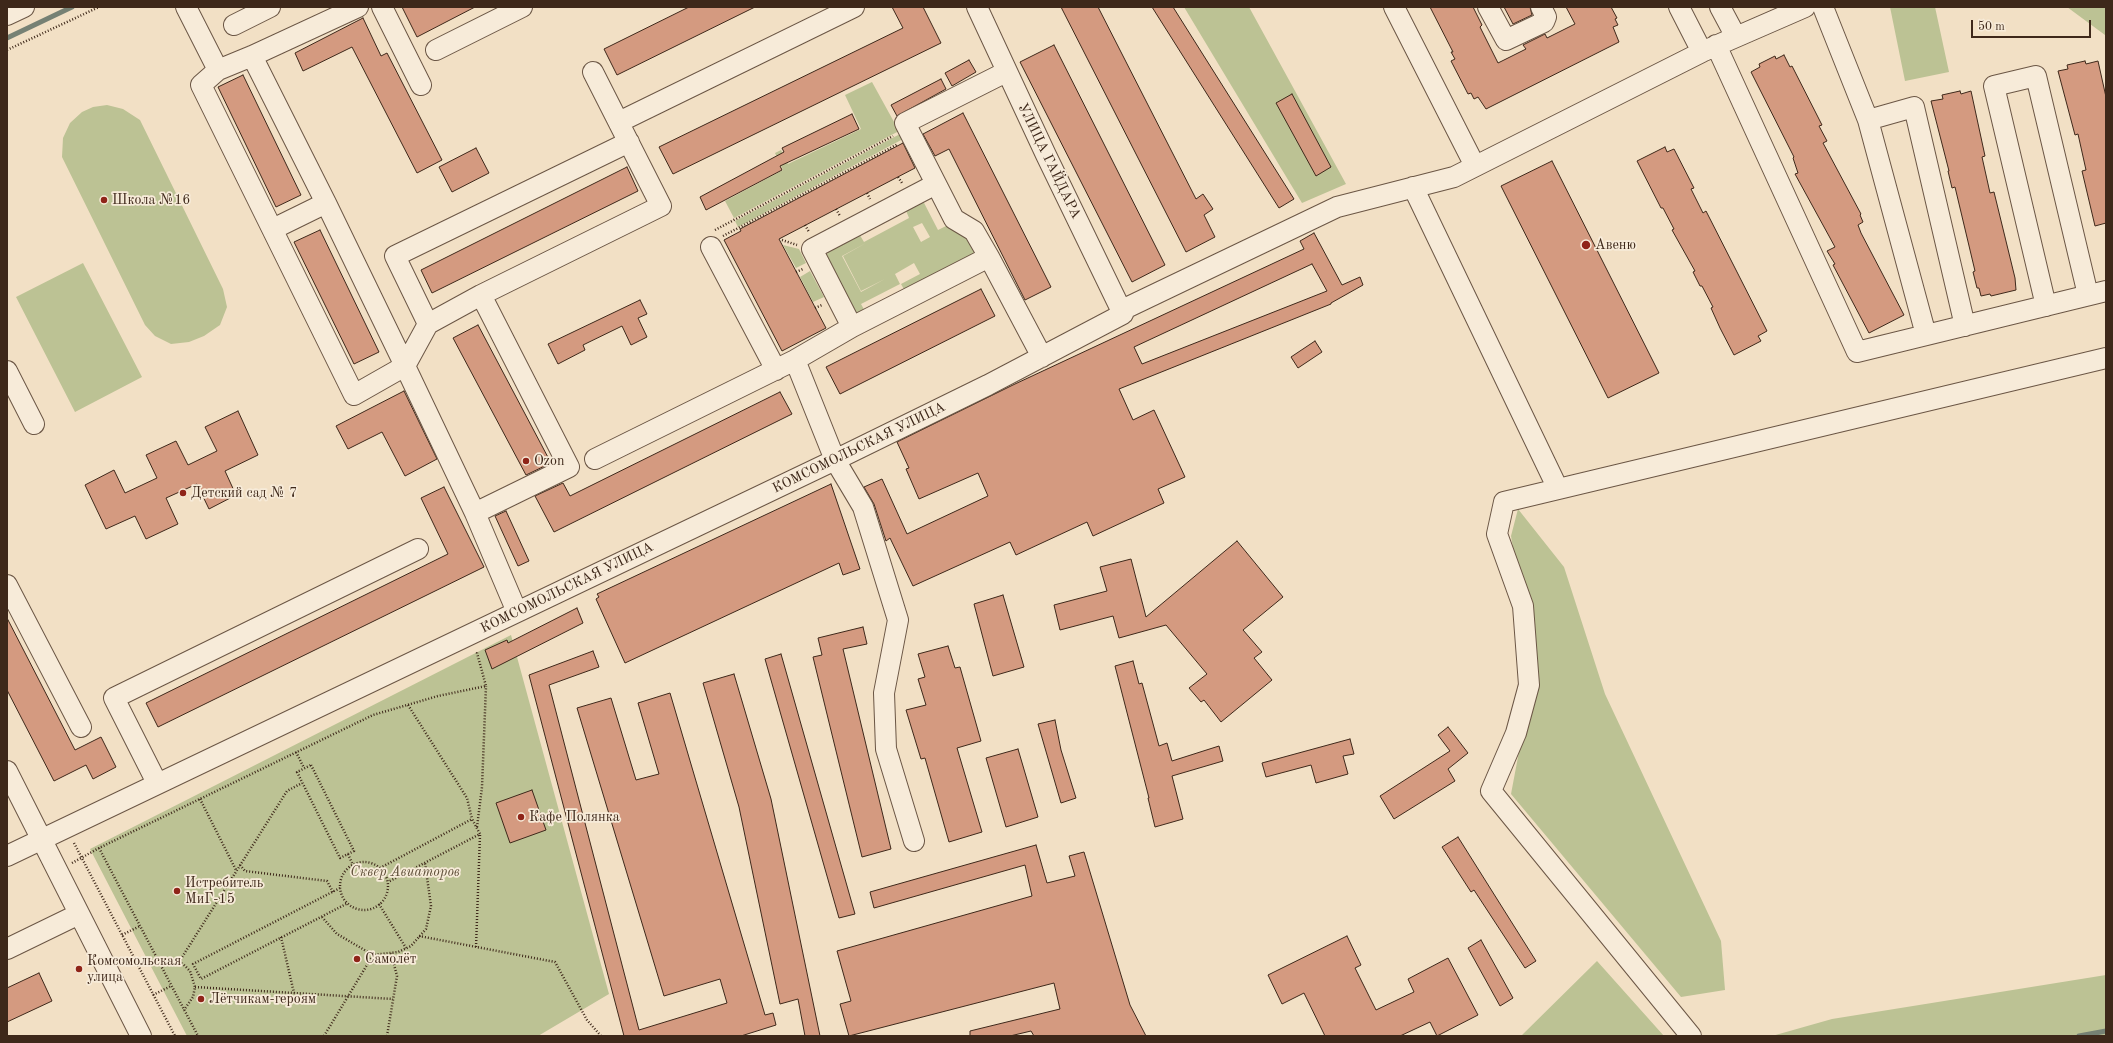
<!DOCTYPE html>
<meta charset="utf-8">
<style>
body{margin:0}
#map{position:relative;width:2113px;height:1043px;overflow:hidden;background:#f2e0c5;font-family:"Old Standard TT",serif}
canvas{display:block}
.frame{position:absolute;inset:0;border:8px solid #3e281a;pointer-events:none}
.scale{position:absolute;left:1971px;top:20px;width:120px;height:18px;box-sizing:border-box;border:2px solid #3e281a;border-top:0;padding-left:5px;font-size:12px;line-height:14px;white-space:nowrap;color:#3e281a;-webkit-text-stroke:3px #f7ebd9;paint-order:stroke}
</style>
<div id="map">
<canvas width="2113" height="1043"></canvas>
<div class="frame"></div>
<div class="scale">50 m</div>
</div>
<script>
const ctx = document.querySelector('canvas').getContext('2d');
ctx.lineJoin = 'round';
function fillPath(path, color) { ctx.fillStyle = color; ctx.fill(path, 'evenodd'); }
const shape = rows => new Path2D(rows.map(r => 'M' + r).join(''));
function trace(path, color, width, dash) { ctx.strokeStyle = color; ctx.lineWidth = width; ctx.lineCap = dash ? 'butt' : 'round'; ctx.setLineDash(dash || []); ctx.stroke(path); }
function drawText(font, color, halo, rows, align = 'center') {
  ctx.font = font + ' "Old Standard TT",serif'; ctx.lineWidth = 3.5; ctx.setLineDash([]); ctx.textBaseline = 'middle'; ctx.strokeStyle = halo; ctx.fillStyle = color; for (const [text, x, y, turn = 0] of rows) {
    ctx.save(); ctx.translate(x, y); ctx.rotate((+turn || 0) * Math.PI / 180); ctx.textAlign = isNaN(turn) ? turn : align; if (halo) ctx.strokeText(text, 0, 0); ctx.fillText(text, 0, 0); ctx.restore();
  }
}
fillPath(shape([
 [1184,7,1249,7,1346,184,1302,203],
 [1890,7,1935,7,1949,72,1905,81],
 [2067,7,2106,7,2106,33,2105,35],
 [872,82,899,131,734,218,725,201,783,170,775,153,781,150,788,164,861,129,845,95],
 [107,105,123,109,140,120,223,289,227,307,220,325,204,336,189,342,171,344,155,336,145,325,62,157,63,138,70,123,82,112,93,107],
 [900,134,903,139,738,227,735,221],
 [922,199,938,230,948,225,968,235,977,255,906,293,901,284,920,274,914,263,895,274,900,284,861,304,867,315,858,319,825,261,827,254,830,249,858,232,864,242,909,218,905,208],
 [922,223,930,237,921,242,913,227],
 [866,243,843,256,861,291,885,279,869,248,885,279,861,292,842,256],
 [783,245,799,249,806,263,796,268],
 [83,263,142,377,75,412,16,297],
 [810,271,824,297,813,302,800,277],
 [1518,509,1564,567,1605,694,1721,941,1725,990,1681,997,1511,794,1534,672,1511,536],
 [511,635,609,994,538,1036,187,1036,90,849],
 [1597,961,1664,1036,1521,1036],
 [2106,975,2106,1036,1772,1036,1832,1019]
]), '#bcc294');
trace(shape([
 [7,38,72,7],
 [2079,1036,2106,1031]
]), '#768174', 5);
const building = shape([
 [402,7,475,7,417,37,402,7],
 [689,7,755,7,617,75,604,49,689,7],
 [892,7,923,7,941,43,673,174,659,147,903,28,892,7],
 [1061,7,1098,7,1196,199,1203,194,1213,209,1204,215,1215,237,1186,252,1061,7],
 [1152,7,1173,7,1294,199,1279,208,1152,7],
 [1430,7,1473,7,1482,25,1480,27,1498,63,1526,49,1523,45,1545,34,1547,38,1575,24,1566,7,1611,7,1617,18,1615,19,1618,25,1613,27,1619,42,1486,109,1478,97,1474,99,1471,93,1468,94,1451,61,1455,59,1451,52,1453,52,1430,7],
 [1504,7,1530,7,1532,15,1513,24,1504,7],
 [363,18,381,56,387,53,442,160,417,173,352,47,303,71,295,53,363,18],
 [1054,45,1165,265,1132,282,1020,62,1054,45],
 [1784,55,1790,67,1792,66,1822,125,1819,126,1827,141,1823,143,1861,214,1860,215,1863,222,1858,225,1861,233,1904,315,1869,333,1833,265,1835,264,1827,251,1835,247,1795,174,1798,173,1793,158,1794,157,1751,72,1760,67,1759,64,1775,56,1776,59,1784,55],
 [969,60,976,72,952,86,945,73,969,60],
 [2085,61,2086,64,2098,61,2106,97,2106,223,2095,226,2082,171,2086,170,2078,134,2075,135,2058,71,2068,69,2067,65,2085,61],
 [243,75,301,195,276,207,218,87,243,75],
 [941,79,946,89,897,116,891,105,941,79],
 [1960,91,1961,94,1971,91,1985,156,1982,157,1990,193,1994,192,2015,278,2016,290,1991,296,1990,294,1981,296,1979,288,1977,288,1973,272,1975,271,1955,187,1952,188,1948,171,1949,171,1931,101,1943,99,1942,95,1960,91],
 [1292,94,1331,167,1316,176,1276,103,1292,94],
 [963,113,1051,287,1025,300,949,149,935,156,923,134,963,113],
 [852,114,859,129,780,166,782,170,706,210,700,197,784,152,782,148,852,114],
 [903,143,915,168,779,239,826,328,782,351,724,240,741,231,740,229,903,143],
 [1665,147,1667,152,1674,149,1694,188,1691,189,1703,213,1706,211,1767,331,1758,336,1761,341,1734,355,1720,328,1711,308,1713,307,1702,286,1700,286,1693,272,1695,271,1672,230,1674,229,1663,208,1661,208,1637,161,1665,147],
 [476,148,489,173,452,192,439,167,476,148],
 [1552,161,1659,373,1608,398,1501,186,1552,161],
 [627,167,638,191,432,293,421,270,627,167],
 [320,230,379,352,354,364,294,242,320,230],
 [1314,233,1342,285,1360,277,1363,285,1331,303,1331,304,1119,389,1133,420,1154,410,1185,477,1158,489,1164,503,1093,536,1087,522,1016,555,1010,542,913,586,890,538,886,541,874,504,864,487,882,479,907,534,988,496,978,473,919,499,906,469,909,468,897,442,1015,384,1304,249,1300,241,1314,233],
 [1312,264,1327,291,1142,364,1134,347,1312,264],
 [981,289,995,316,840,394,826,367,981,289],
 [640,300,647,314,638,318,647,337,631,345,622,326,583,345,585,350,558,364,548,344,640,300],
 [478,325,551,463,526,475,453,338,478,325],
 [1315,341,1322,352,1298,368,1291,357,1315,341],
 [404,391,437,459,405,476,382,432,348,449,336,426,404,391],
 [780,392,792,414,554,532,535,496,563,483,570,496,780,392],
 [238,411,258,455,225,471,236,495,209,509,197,484,166,498,178,524,146,539,135,516,106,529,85,485,114,470,125,493,157,478,146,455,176,441,188,465,217,451,205,427,238,411],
 [831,484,860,569,843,575,839,563,625,663,596,599,599,597,597,594,831,484],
 [444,487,484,567,158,727,146,703,448,554,421,498,444,487],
 [506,511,529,561,518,566,495,516,506,511],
 [1237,541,1283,597,1243,630,1262,652,1254,658,1272,680,1221,722,1204,700,1201,702,1189,688,1207,674,1166,625,1119,638,1113,616,1060,630,1054,605,1107,591,1100,567,1131,559,1146,617,1237,541],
 [1003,595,1024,667,993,676,974,604,1003,595],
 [577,608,583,623,492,669,485,650,507,640,508,643,577,608],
 [7,618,75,750,101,737,116,767,93,779,86,765,54,781,7,690,7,618],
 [863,627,867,644,843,649,891,849,862,857,813,657,822,655,818,638,863,627],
 [948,646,955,668,960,667,981,741,957,748,982,832,949,842,925,758,921,759,906,710,926,705,918,679,925,677,918,654,948,646],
 [593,651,599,667,549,685,639,1030,727,1003,720,979,664,996,577,708,611,698,636,780,659,774,638,703,670,693,765,1015,773,1013,776,1025,741,1036,624,1036,529,675,593,651],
 [781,654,855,914,839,918,765,659,781,654],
 [1133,661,1139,684,1142,683,1159,746,1167,743,1172,761,1219,746,1223,761,1172,776,1183,819,1155,827,1148,798,1149,798,1115,666,1133,661],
 [734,674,771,799,820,1036,805,1036,798,999,780,1004,739,807,703,683,734,674],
 [1055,720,1061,750,1076,798,1061,803,1038,724,1055,720],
 [1448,727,1468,753,1448,769,1455,781,1394,819,1380,796,1450,751,1438,735,1448,727],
 [1350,739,1354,754,1343,756,1348,774,1316,783,1311,765,1266,777,1262,763,1350,739],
 [1018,749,1038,817,1006,827,986,758,1018,749],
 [532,790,546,830,510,843,496,803,532,790],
 [1458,837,1536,961,1525,968,1474,890,1471,892,1442,847,1458,837],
 [1036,845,1047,883,1075,876,1069,856,1084,852,1130,1005,1146,1036,1034,1036,1031,1031,1010,1036,970,1036,970,1031,1060,1009,1054,983,849,1036,840,1004,851,1001,837,951,1032,896,1025,865,874,908,870,892,1036,845],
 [1347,936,1361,965,1355,968,1376,1010,1414,992,1408,979,1448,958,1478,1015,1437,1036,1430,1022,1400,1036,1325,1036,1304,993,1282,1004,1268,975,1347,936],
 [1481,940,1513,998,1500,1006,1468,948,1481,940],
 [39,973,52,1001,7,1022,7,988,39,973]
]);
fillPath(building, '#d49a80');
trace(building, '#3e281a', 1);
const minor = shape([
 [186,7,218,70,201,85,354,395,405,366,326,203,252,56],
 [382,7,421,85],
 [1394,7,1475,166],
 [1488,7,1506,40,1544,22,1546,17,1541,7],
 [1720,7,1736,37],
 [1823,7,1868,120,1914,107,1965,326],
 [7,15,24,7],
 [234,25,270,7],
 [1716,45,1857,352,2106,291],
 [436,50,522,7],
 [1704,51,1805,7],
 [218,70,252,56,358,7],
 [1868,120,1926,335],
 [619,122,854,7],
 [1413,187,1558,489],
 [273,229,326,203],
 [711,247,776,370],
 [989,257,974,231,954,219,905,123,1006,72],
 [2046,306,1994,86,2036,76,2088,295],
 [1122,310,1337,207,1454,177,1702,52,1679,7],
 [428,324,395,256,629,142],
 [852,327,812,249,936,184],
 [795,360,835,460,863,507,898,620,884,693,886,749,914,841],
 [7,371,34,424],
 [595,459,795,360,852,327,989,257,1042,357],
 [475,513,569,467,481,295],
 [7,585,81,727],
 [517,612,475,513,405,366,428,324,481,295,661,206,593,72],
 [7,771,141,1036],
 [157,783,114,698,418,549],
 [7,856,835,460,988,385,1123,314,1046,155,977,7],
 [7,949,79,914],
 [1691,1036,1491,791,1516,733,1529,685,1523,606,1497,534,1504,502,2106,358]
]);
trace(minor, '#6b5645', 22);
trace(shape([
 [7,50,99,7],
 [898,177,902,183],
 [867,193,870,199],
 [836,209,840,216],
 [805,225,809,232],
 [715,230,893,136],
 [723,236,898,144],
 [782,240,797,245],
 [796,272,803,269],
 [815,308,822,305],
 [408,705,467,798,472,819],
 [296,752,304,768],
 [311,765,354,851,340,858,297,772,311,765],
 [200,799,236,870],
 [477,827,482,787,486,686],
 [74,843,175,1036],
 [99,848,198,1036],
 [348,854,353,865],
 '340 886a24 24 0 1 1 48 0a24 24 0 1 1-48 0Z',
 [72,863,99,848,373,715,438,696,486,686,477,653,478,651],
 [240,865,245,871,327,881,333,892],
 [380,868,472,819,480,834,388,882],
 [340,888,193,964,201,979,348,903],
 [379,904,406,948],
 [322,917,337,934,373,955,398,952,411,946,426,929,431,906,425,863],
 [122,935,140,926],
 [419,936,555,962,587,1020,601,1036],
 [281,937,294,993],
 [476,947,480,835],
 [158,960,173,960,183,964,190,971,195,987,193,997,184,1010],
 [179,962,287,791,302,783],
 [195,987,393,999],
 [153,995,171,986],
 [324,1036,373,955],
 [387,1036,397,976,391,953]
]), '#3e281a', 2.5, [1, 2]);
trace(minor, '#f7ebd9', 20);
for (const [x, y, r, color] of [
 [104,200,4,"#8f2418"],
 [1586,245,5,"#8f2418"],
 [526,461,4,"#8f2418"],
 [183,493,4,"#8f2418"],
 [521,817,4,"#8f2418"],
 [177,891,4,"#8f2418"],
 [357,959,4,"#8f2418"],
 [79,969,4,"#8f2418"],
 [201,999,4,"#8f2418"]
]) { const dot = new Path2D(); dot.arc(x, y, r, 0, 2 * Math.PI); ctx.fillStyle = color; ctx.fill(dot); trace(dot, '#f7ebd9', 1.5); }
drawText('14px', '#3e281a', '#f7ebd9', [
 ["УЛИЦА ГАЙДАРА",1049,161,64],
 ["КОМСОМОЛЬСКАЯ УЛИЦА",859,448,-26],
 ["КОМСОМОЛЬСКАЯ УЛИЦА",567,588,-26]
]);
drawText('14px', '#3e281a', '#f7ebd9', [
 ["Школа №16",112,200],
 ["Авеню",1595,245],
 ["Ozon",534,461],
 ["Детский сад № 7",191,493],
 ["Кафе Полянка",529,817],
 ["Истребитель",185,883],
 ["МиГ-15",185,899],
 ["Самолёт",365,959],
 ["Комсомольская",87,961],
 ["улица",87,977],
 ["Лётчикам-героям",209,999]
], 'left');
drawText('italic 14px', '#5e4e38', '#f7ebd9', [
 ["Сквер Авиаторов",405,872]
]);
</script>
